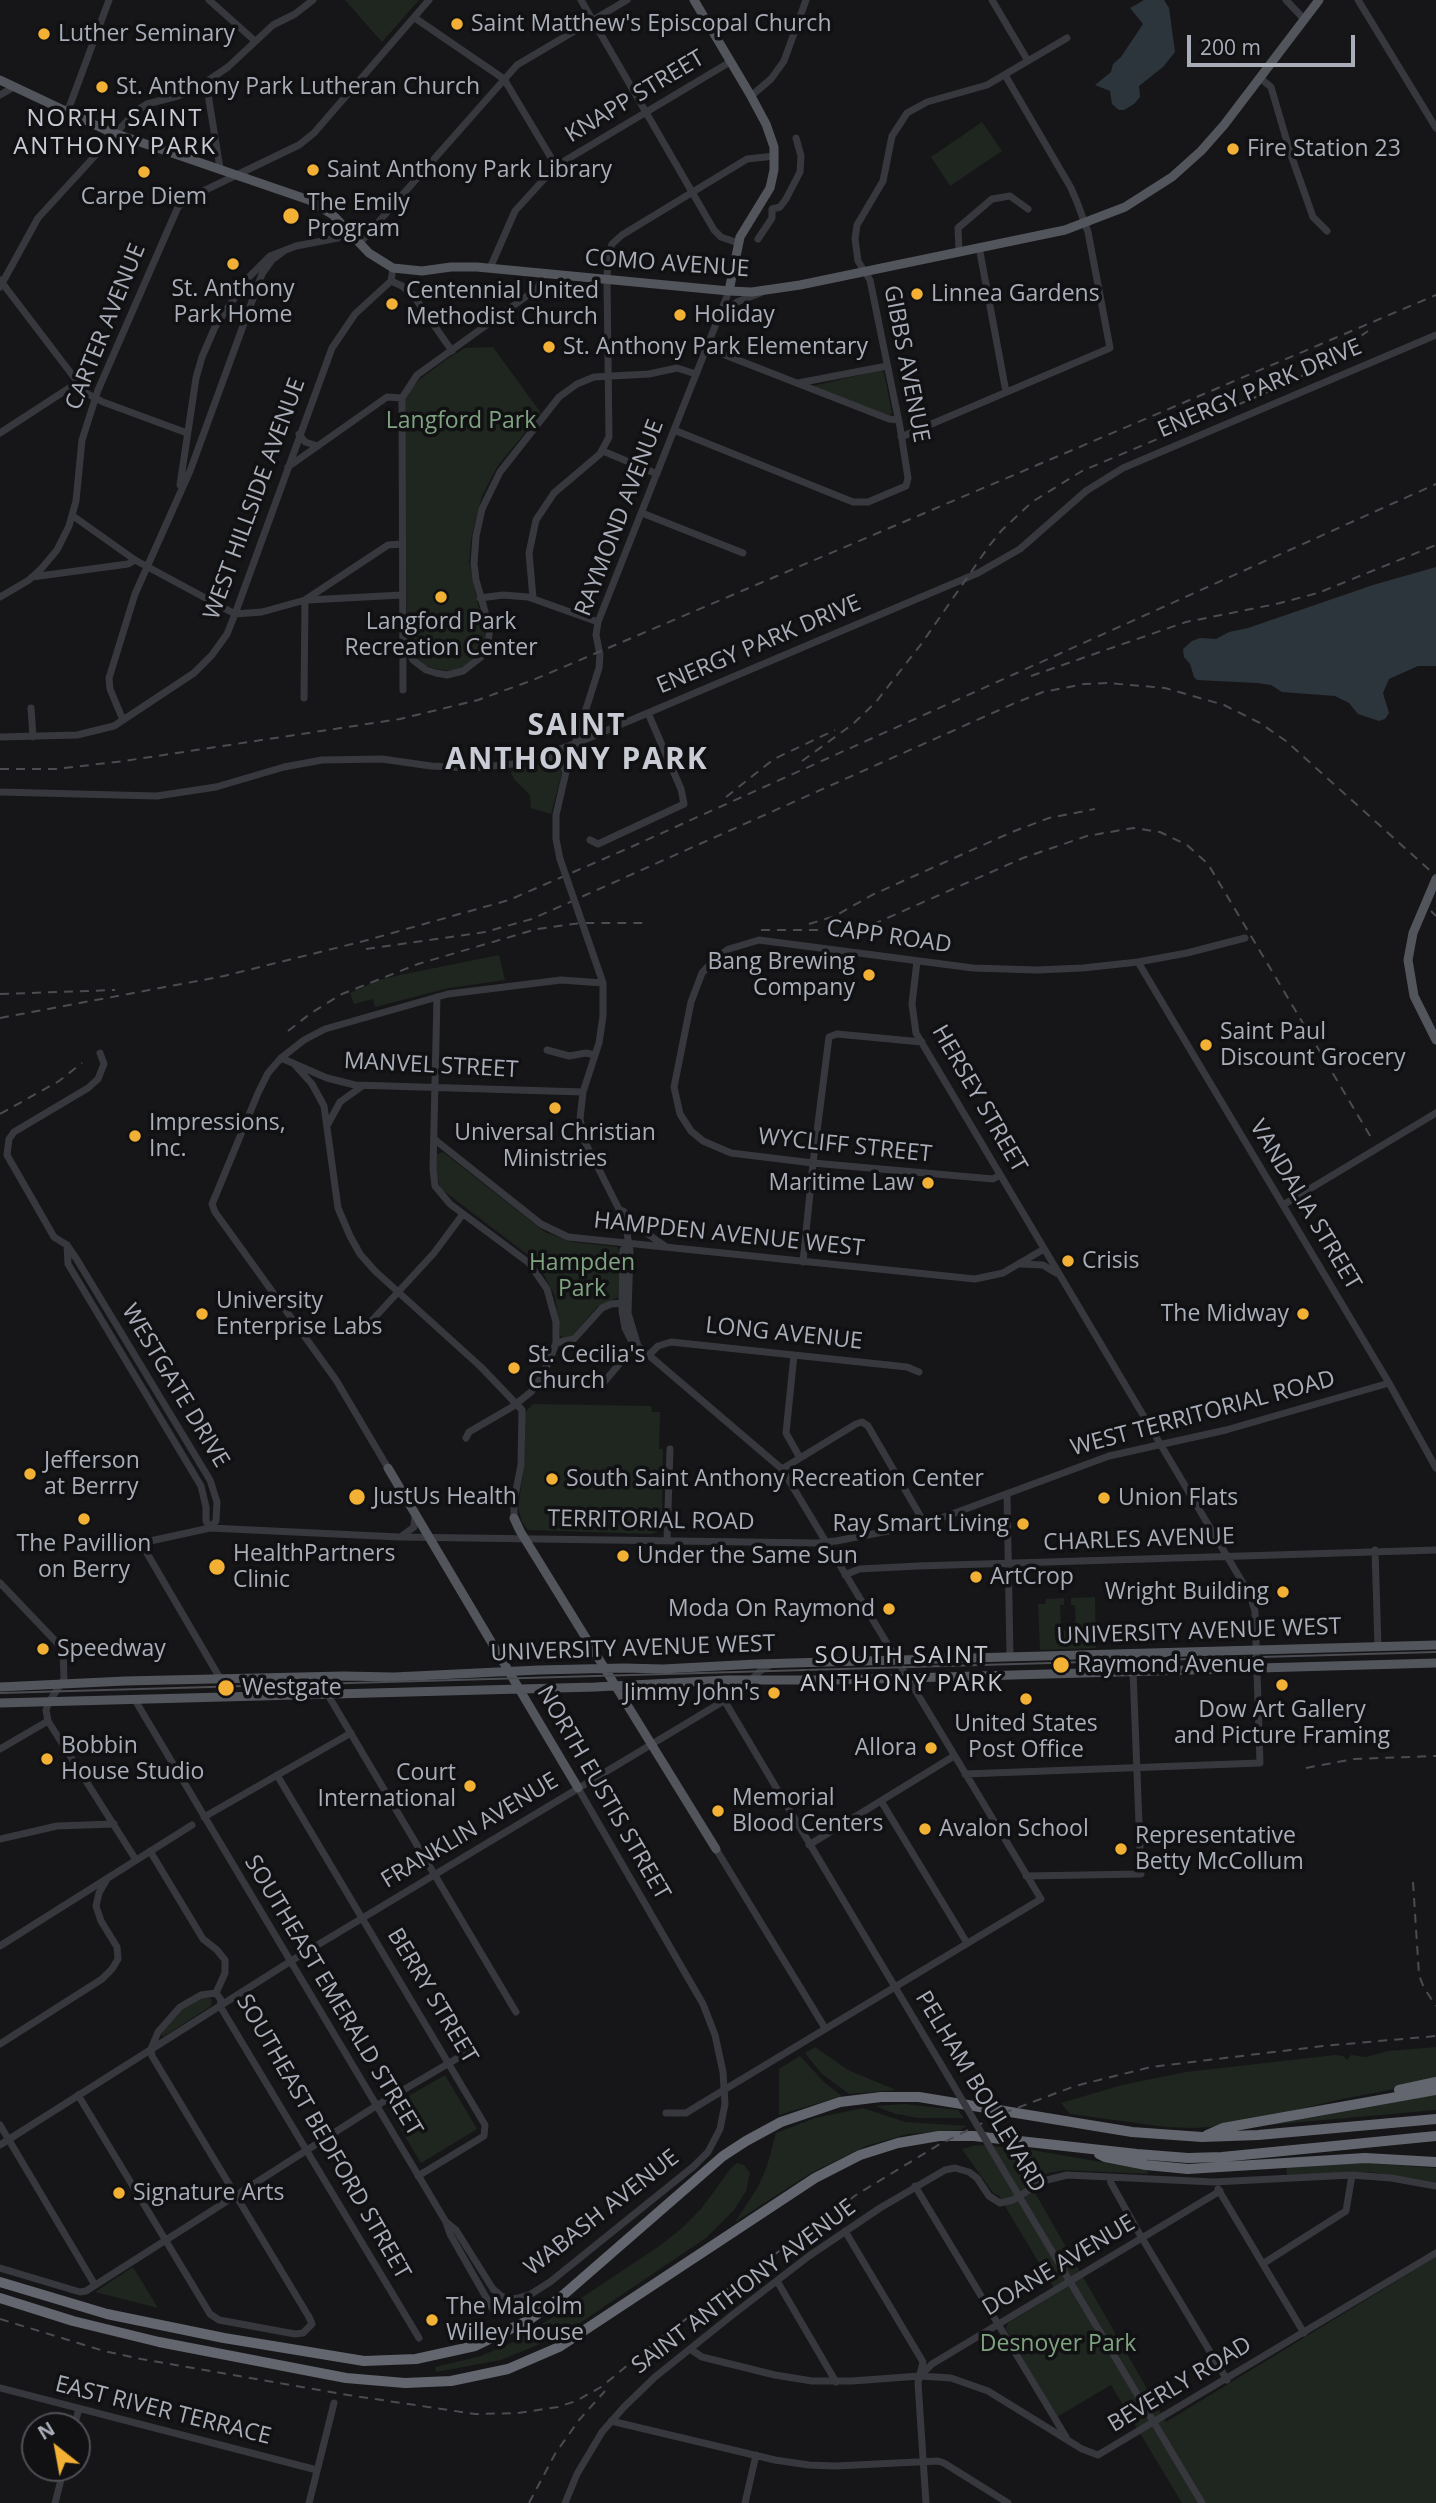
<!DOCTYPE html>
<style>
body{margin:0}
#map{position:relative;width:1436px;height:2503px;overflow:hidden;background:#161618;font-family:"Open Sans",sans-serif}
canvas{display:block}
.north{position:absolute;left:21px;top:2412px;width:70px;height:70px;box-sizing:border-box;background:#111113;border:2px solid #4d4f55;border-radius:50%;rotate:329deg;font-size:19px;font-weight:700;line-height:28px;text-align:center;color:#a8adb8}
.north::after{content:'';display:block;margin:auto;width:24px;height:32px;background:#f2b134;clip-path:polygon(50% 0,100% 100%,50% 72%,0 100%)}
.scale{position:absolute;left:1187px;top:35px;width:168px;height:32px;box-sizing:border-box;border:4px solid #a8adb8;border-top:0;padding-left:9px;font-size:21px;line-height:24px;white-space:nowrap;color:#a8adb8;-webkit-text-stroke:5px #111113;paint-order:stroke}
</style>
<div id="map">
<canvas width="1436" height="2503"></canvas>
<div class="north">N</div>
<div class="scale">200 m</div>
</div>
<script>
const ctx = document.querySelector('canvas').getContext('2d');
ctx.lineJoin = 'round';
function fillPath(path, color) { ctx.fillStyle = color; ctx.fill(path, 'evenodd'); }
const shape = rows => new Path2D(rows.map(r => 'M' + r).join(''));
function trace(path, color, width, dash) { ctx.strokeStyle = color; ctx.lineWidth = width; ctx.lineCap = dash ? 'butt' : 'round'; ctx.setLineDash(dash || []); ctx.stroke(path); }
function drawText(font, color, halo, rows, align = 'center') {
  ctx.font = font + ' "Open Sans",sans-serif'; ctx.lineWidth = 7; ctx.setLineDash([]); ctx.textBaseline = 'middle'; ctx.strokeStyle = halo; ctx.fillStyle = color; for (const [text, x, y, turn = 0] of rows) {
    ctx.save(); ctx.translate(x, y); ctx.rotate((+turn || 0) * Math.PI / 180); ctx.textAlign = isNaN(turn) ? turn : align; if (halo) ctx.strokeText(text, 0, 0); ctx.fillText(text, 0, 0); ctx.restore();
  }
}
fillPath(shape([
 [345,0,419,0,382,42],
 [982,122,1002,151,950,186,931,157],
 [493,347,541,413,497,467,482,496,472,534,469,562,478,605,484,620,485,640,482,648,470,662,461,668,450,671,437,669,426,666,417,658,411,650,407,638,404,404,409,392,420,379,447,359,465,348],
 [881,370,884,373,892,413,890,416,813,386],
 [554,760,560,765,562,773,551,814,531,808,530,795,514,779,511,773,514,770],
 [499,955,505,980,449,988,375,1007,373,999,354,1004,350,993,379,980,400,975],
 [443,1152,545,1232,572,1242,617,1247,620,1252,619,1297,597,1307,572,1336,564,1339,560,1335,555,1296,541,1269,528,1255,441,1189,436,1174,436,1155],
 [533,1404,651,1406,652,1412,660,1412,659,1449,663,1449,662,1523,659,1531,651,1534,528,1530,522,1522,518,1508,525,1459,525,1412],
 [1095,1597,1096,1648,1040,1650,1038,1604,1045,1604,1046,1599,1064,1598,1064,1605,1060,1605,1061,1630,1072,1632,1076,1629,1075,1605,1071,1605,1071,1598],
 [203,1997,212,1999,211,2006,163,2037,161,2034,165,2027,185,2006],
 [815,2047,848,2070,896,2090,849,2094,822,2074,805,2053],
 [1436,2047,1436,2081,1337,2100,1236,2125,1194,2128,1166,2127,1070,2114,1061,2103,1122,2085,1186,2072,1335,2055,1343,2056,1347,2060,1351,2055,1366,2057,1388,2051],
 [800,2056,825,2083,842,2096,779,2115,779,2069],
 [445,2075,477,2129,421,2163,388,2108],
 [1436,2093,1436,2110,1257,2126],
 [904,2104,958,2110,964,2118,918,2118,896,2114,875,2106],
 [863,2108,905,2122,967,2126,960,2130,908,2134,866,2146,811,2173,735,2222,758,2187,767,2166,776,2133,815,2118],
 [977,2145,1026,2149,1147,2170,1148,2174,1065,2170,1048,2173,1030,2184,1166,2422,1436,2257,1436,2503,1182,2503,1111,2385,1057,2417,1006,2329,1008,2323,1057,2293,999,2196,993,2193,962,2149],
 [1338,2161,1436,2168,1436,2182,1370,2172,1287,2175,1286,2166],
 [737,2163,744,2165,750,2173,746,2191,734,2210,706,2238,580,2323,552,2339,501,2360,436,2372,435,2367,481,2356,518,2340,658,2247,681,2229,701,2209,731,2168],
 [133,2267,158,2308,95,2292]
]), '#1e261f');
fillPath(shape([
 [1144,0,1164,0,1169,8,1175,52,1163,67,1139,86,1140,97,1134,104,1124,110,1119,110,1112,104,1110,91,1095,85,1111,72,1113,64,1121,57,1143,24,1130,8],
 [1436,567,1436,666,1418,666,1389,679,1383,693,1389,713,1385,719,1379,721,1358,714,1349,703,1335,696,1282,692,1271,685,1257,683,1197,680,1194,677,1190,664,1184,657,1183,649,1192,641,1200,638,1216,639,1229,632,1248,628,1373,585]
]), '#2c353c');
trace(shape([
 [209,0,255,41],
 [581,0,714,230,721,237,738,243],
 [992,0,1028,61],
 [1286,0,1304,19],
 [1358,0,1436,128],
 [415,18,504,79,556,166],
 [1260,78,1271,87,1290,152,1313,217,1327,231],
 [206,82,220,168],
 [0,95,14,87],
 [751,96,771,79,784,61,806,0],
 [67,113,109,0],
 [758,239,772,218,772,209,780,207,786,199,800,172,801,156,796,138],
 [359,244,517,65,627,0],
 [979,247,1006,392],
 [959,251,958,228,992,199,1010,196,1028,209],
 [490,268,515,211,556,166,730,62],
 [0,280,86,393,103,402,187,433],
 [391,281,402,286,413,295,452,351],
 [0,287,38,218,136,111,147,104,178,96,206,82,228,67,273,25,295,14,313,0],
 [720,317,737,302,760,293],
 [707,348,889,419,898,420],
 [798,383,887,366],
 [402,398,403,690],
 [674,430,853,502,868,502,906,486,908,478,900,427,870,280,858,261,855,239,857,225,883,181,892,136,907,113,927,102,987,85,1067,38],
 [0,433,77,383],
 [299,434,305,442,318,446],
 [901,437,1110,348,1088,232,1077,202,1071,188,1005,75],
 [603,451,657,474],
 [288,467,387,397,402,398,417,375,538,288,543,274],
 [180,485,196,378,202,357,215,327,247,279,270,256,296,246,338,238,348,231],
 [642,513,743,553],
 [73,516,135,560,235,614,262,612,305,600,388,545,402,544],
 [32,577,128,564,135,560],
 [0,597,29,580,41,569,57,550,69,526,76,501,82,440,98,390,178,207,193,196,299,145,314,133,429,0],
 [480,598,503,595,528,597,598,622],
 [533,598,529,553,536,520,554,493,600,454,609,437,607,280,608,255,612,244,622,235,747,159,775,156],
 [308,600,402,595],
 [403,639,413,660,426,670,436,673,447,675,463,671,481,657,488,641,490,629,476,580,474,564,476,536,482,509,500,472,559,397,577,384,594,377,649,374,677,368,696,374],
 [304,698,305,600],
 [31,708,33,737],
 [586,717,591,728,604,731],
 [123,720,110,689,109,678,135,594,190,471,262,274,272,260,284,251],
 [0,737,77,735,114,726,194,673,212,655,227,634,235,614,332,348,355,314,391,281,393,268],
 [548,757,560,758,566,772],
 [0,792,157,796,216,787,284,767,322,760,382,759,431,766,471,768,513,764,542,755,577,743,978,573,1020,549,1086,491,1123,468,1436,335],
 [590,840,598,844,684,804,681,789,648,713],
 [560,859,556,839,556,815,566,772,599,668,600,655,596,635,598,622,729,291],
 [594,957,603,983,603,1016,599,1043,583,1092,580,1119,585,1142,625,1221,630,1251,628,1313,637,1343],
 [917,961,912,1004,916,1033,1250,1595,1255,1611,1260,1763,965,1774],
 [1138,962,1389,1383,1436,1468],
 [437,997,433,1169,435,1186,450,1204,529,1263,547,1289,556,1322,556,1343,552,1354,542,1376,531,1392,512,1407,469,1432,466,1438],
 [547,1050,569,1056,586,1053,595,1055],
 [100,1053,104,1064,98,1079,88,1088,14,1132,9,1139,7,1155,54,1237,67,1245,76,1258,210,1480,217,1502,216,1521,210,1528],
 [281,1058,327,1078,355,1085,583,1092],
 [295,1065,312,1084,324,1106,338,1208,350,1236,360,1254,375,1271,481,1367,522,1410,521,1465,514,1501,514,1518],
 [328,1124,340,1102,361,1087],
 [434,1139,541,1224,568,1237,975,1279,1003,1273,1044,1249],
 [1000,1175,993,1179,813,1163,731,1153,703,1141,691,1131,680,1114,674,1087,691,1002,702,973,716,958,729,949,759,940,973,968,1037,970,1083,968,1138,962,1187,953,1245,938],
 [1283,1205,1436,1113],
 [623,1211,642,1230,665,1246],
 [628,1243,623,1250,622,1311,625,1328,631,1340,782,1469,1041,1899,699,2105,686,2113,666,2113],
 [67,1245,68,1264,201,1486,206,1507,206,1521,210,1528],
 [803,1262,813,1163,829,1037,837,1034,922,1042],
 [1021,1264,1043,1265,1056,1273],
 [365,1328,434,1253,463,1214],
 [556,1343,574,1339,602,1308,611,1304,623,1303],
 [649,1355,658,1346,671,1342,907,1367,919,1372],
 [794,1355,786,1433,800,1458],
 [605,1381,637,1343],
 [388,1468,336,1380,215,1212,212,1204,215,1197,258,1093,268,1073,281,1058,304,1040,325,1029,448,994,561,980,603,983],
 [782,1469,856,1424,862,1422,868,1426,925,1524],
 [1007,1494,1010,1656],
 [403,1535,414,1527,415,1514],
 [667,1540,670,1449],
 [1375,1550,1378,1646],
 [845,1575,859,1569,918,1566,1436,1550],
 [0,1583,63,1649,64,1679,49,1702,46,1710,48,1721,136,1860],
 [328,1695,516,2012],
 [231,1697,141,1543,210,1528,399,1537,817,1543,836,1541,925,1524,1109,1456,1226,1430,1389,1383],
 [135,1700,446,2222,450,2234,495,2313],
 [724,1700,948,2076],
 [0,1749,48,1721],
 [277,1775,485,2125,484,2136,418,2176],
 [881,1801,967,1943],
 [204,1817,351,1733],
 [0,1839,57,1826,114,1824],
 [809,1845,954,1756],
 [716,1849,825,2028],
 [150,1851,203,1939,217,1950,225,1960,225,1973,216,1993,221,2000,220,2006,419,2338],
 [1026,1876,1141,1874,1133,1671],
 [0,1946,192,1825],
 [0,2044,102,1979,112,1969,118,1959,117,1947,101,1921,96,1906,99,1893,107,1879],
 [151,2049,158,2032,180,2007,201,1995,216,1993],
 [78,2095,210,2314,219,2320,295,2334,303,2333,312,2324,309,2317,152,2056,151,2050],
 [0,2125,95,2285],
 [0,2145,291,1961,732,1696,743,1688,760,1671,772,1664],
 [1004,2171,1202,2503],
 [1110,2178,1111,2183,1139,2233,1227,2380],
 [915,2186,1066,2437],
 [1218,2189,1304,2333],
 [446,2222,456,2230,493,2289,501,2296,510,2299,518,2298,531,2294,550,2282,694,2166,708,2152,720,2129,725,2104,723,2072,715,2035,703,2004,578,1788],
 [845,2231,923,2362,918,2383,926,2503],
 [1264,2263,1346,2211,1352,2175],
 [0,2268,80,2292,86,2291,376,2106,468,2052],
 [777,2281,836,2382],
 [690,2349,702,2357,775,2375,812,2381,852,2381,920,2376,951,2378,988,2391,1082,2449,1098,2455,1436,2253],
 [920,2376,932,2364,1220,2191],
 [0,2388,317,2470],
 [611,2421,775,2460,809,2465,835,2466,938,2461,944,2463,1008,2503],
 [74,2426,79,2409],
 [55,2503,64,2468],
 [309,2503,334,2403],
 [565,2503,577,2474,602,2432,624,2407,655,2377,731,2316,809,2256,880,2208,945,2170,955,2168,969,2172,977,2178,989,2196,1000,2203,1013,2200,1043,2181,1067,2175,1214,2182,1352,2175,1391,2178,1436,2186],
 [745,2503,756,2455]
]), '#37383d', 7);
trace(shape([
 [694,0,751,96,766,124,774,147,774,170,770,188,740,237,729,291],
 [0,80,108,131,309,200,333,215,369,253,393,268,422,271,451,267,477,267,729,291,752,292,800,285,1065,230,1125,207,1172,177,1201,151,1224,125,1319,0],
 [1436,879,1413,933,1408,960,1414,996,1436,1040],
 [388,1468,578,1788],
 [514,1518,520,1531,716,1849],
 [0,1687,125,1681,344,1676,394,1677,539,1670,624,1668,663,1669,756,1664,1436,1645],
 [0,1703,595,1687,727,1680,837,1680,1436,1663]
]), '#53555c', 9);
trace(shape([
 [1399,2090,1436,2082],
 [1207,2135,1223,2128,1436,2090],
 [1099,2154,1105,2157,1146,2165,1188,2169,1365,2158,1436,2162],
 [0,2282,107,2314,224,2338,364,2361,416,2359,475,2346,529,2320,561,2297,723,2156,746,2141,781,2122,840,2102,881,2097,919,2097,1132,2132,1202,2137,1258,2135,1436,2119],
 [0,2298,73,2321,159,2342,346,2378,405,2383,451,2381,508,2369,559,2347,815,2178,860,2155,898,2143,939,2136,974,2136,1137,2154,1188,2158,1222,2157,1436,2136]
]), '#63666e', 10);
trace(shape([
 [0,1693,1436,1652]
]), '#4a4c52', 2);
trace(shape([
 [1031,676,1186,622,1276,604,1318,593,1436,545],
 [802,761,853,724,876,702,922,643,989,546,1002,530,1032,502,1082,471,1296,380,1368,331],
 [0,769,56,769,124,761,400,719,478,700,533,680,1436,295],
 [726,797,774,759,835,730],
 [1431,911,1436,916],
 [809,924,835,916,872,895,1012,832,1049,818,1095,809],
 [761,930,840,930,876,923,1023,858,1087,836,1133,828,1160,832,1187,845,1208,864,1372,1139],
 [366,949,485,932,532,919,1015,703,1043,692,1084,684,1107,683,1165,688,1224,705,1260,723,1286,741,1436,876],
 [0,994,115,990],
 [0,1018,224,976,364,941,509,900,631,847,1436,484],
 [288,1031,311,1013,342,994,418,964,537,929,581,923,648,923],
 [0,1114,59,1081,82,1063],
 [1306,1768,1354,1759,1436,1756],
 [1413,1882,1419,1975,1424,1988,1436,2006],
 [0,2319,104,2351,141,2359,348,2395,475,2414,518,2413,558,2407,576,2401,601,2387,667,2333,856,2195,940,2144,1001,2114,1075,2086,1151,2067,1323,2046,1436,2036],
 [529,2503,555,2454,579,2420,605,2391]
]), '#4a4c52', 2, [9, 7]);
trace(shape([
 [560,859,594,957],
 [948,2076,1004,2171]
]), '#37383d', 7);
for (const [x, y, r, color] of [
 [457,24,7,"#f2b134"],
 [44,34,7,"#f2b134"],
 [102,87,7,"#f2b134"],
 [1233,149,7,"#f2b134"],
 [313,170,7,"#f2b134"],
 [144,172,7,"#f2b134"],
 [291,216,9,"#f2b134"],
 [233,264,7,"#f2b134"],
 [917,294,7,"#f2b134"],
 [392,304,7,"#f2b134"],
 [680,315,7,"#f2b134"],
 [549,347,7,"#f2b134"],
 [441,597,7,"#f2b134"],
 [869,975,7,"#f2b134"],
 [1206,1045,7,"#f2b134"],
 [555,1108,7,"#f2b134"],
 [135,1136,7,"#f2b134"],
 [928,1183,7,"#f2b134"],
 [1068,1261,7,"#f2b134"],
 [202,1314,7,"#f2b134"],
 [1303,1314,7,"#f2b134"],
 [514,1368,7,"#f2b134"],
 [30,1474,7,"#f2b134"],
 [552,1479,7,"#f2b134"],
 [357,1497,9,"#f2b134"],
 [1104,1498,7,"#f2b134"],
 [84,1519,7,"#f2b134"],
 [1023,1524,7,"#f2b134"],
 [623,1556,7,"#f2b134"],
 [217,1567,9,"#f2b134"],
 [976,1577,7,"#f2b134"],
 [1283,1592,7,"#f2b134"],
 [889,1609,7,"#f2b134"],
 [43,1649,7,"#f2b134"],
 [1061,1665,9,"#f2b134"],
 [1282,1685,7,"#f2b134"],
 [226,1688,9,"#f2b134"],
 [774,1693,7,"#f2b134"],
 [1026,1699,7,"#f2b134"],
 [931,1748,7,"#f2b134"],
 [47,1759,7,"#f2b134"],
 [470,1786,7,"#f2b134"],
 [718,1811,7,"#f2b134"],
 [925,1829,7,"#f2b134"],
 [1121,1849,7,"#f2b134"],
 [119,2193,7,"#f2b134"],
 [432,2320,7,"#f2b134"]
]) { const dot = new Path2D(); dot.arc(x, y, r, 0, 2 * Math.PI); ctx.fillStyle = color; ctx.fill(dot); trace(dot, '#111113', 2.5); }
drawText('23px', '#a8adb8', '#111113', [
 ["Saint Matthew's Episcopal Church",471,24],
 ["Luther Seminary",58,34],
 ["St. Anthony Park Lutheran Church",116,87],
 ["Fire Station 23",1247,149],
 ["Saint Anthony Park Library",327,170],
 ["Carpe Diem",144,197,"center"],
 ["The Emily",307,203],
 ["Program",307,229],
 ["St. Anthony",233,289,"center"],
 ["Park Home",233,315,"center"],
 ["Centennial United",406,291],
 ["Methodist Church",406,317],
 ["Linnea Gardens",931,294],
 ["Holiday",694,315],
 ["St. Anthony Park Elementary",563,347],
 ["Langford Park",441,622,"center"],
 ["Recreation Center",441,648,"center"],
 ["Bang Brewing",855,962,"right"],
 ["Company",855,988,"right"],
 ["Saint Paul",1220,1032],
 ["Discount Grocery",1220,1058],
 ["Impressions,",149,1123],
 ["Inc.",149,1149],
 ["Universal Christian",555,1133,"center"],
 ["Ministries",555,1159,"center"],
 ["Maritime Law",914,1183,"right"],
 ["Crisis",1082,1261],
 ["University",216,1301],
 ["Enterprise Labs",216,1327],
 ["The Midway",1289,1314,"right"],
 ["St. Cecilia's",528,1355],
 ["Church",528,1381],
 ["Jefferson",44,1461],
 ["at Berrry",44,1487],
 ["South Saint Anthony Recreation Center",566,1479],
 ["JustUs Health",373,1497],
 ["Union Flats",1118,1498],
 ["Ray Smart Living",1009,1524,"right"],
 ["The Pavillion",84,1544,"center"],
 ["on Berry",84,1570,"center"],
 ["HealthPartners",233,1554],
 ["Clinic",233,1580],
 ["Under the Same Sun",637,1556],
 ["ArtCrop",990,1577],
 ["Wright Building",1269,1592,"right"],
 ["Moda On Raymond",875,1609,"right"],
 ["Speedway",57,1649],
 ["Raymond Avenue",1077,1665],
 ["Westgate",242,1688],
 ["Jimmy John's",760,1693,"right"],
 ["Dow Art Gallery",1282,1710,"center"],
 ["and Picture Framing",1282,1736,"center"],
 ["United States",1026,1724,"center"],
 ["Post Office",1026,1750,"center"],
 ["Bobbin",61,1746],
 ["House Studio",61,1772],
 ["Allora",917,1748,"right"],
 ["Court",456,1773,"right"],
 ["International",456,1799,"right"],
 ["Memorial",732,1798],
 ["Blood Centers",732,1824],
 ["Avalon School",939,1829],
 ["Representative",1135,1836],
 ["Betty McCollum",1135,1862],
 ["Signature Arts",133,2193],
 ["The Malcolm",446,2307],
 ["Willey House",446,2333]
], 'left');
drawText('23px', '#a8adb8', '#111113', [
 ["KNAPP STREET",635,97,-31],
 ["COMO AVENUE",667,264,4],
 ["CARTER AVENUE",106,327,-68],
 ["GIBBS AVENUE",906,364,79],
 ["ENERGY PARK DRIVE",1260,389,-23],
 ["WEST HILLSIDE AVENUE",255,499,-70],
 ["RAYMOND AVENUE",620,518,-69],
 ["ENERGY PARK DRIVE",759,645,-23],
 ["CAPP ROAD",889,937,8],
 ["MANVEL STREET",431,1066,3],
 ["HERSEY STREET",979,1099,60],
 ["WYCLIFF STREET",845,1146,6],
 ["VANDALIA STREET",1305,1205,59],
 ["HAMPDEN AVENUE WEST",729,1235,6],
 ["LONG AVENUE",784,1334,6],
 ["WESTGATE DRIVE",175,1386,59],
 ["WEST TERRITORIAL ROAD",1203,1414,-15],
 ["TERRITORIAL ROAD",651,1521,1],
 ["CHARLES AVENUE",1139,1540,-2],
 ["UNIVERSITY AVENUE WEST",1199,1632,-2],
 ["UNIVERSITY AVENUE WEST",633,1649,-2],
 ["NORTH EUSTIS STREET",603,1793,60],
 ["FRANKLIN AVENUE",470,1831,-31],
 ["SOUTHEAST EMERALD STREET",333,1996,59],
 ["BERRY STREET",432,1996,59],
 ["PELHAM BOULEVARD",980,2092,59],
 ["SOUTHEAST BEDFORD STREET",323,2137,60],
 ["WABASH AVENUE",602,2213,-38],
 ["DOANE AVENUE",1059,2266,-31],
 ["SAINT ANTHONY AVENUE",744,2287,-37],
 ["BEVERLY ROAD",1180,2385,-31],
 ["EAST RIVER TERRACE",163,2411,14]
]);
drawText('23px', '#7fa381', '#111113', [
 ["Langford Park",461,421],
 ["Hampden",582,1263],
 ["Park",582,1289],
 ["Desnoyer Park",1058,2344]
]);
ctx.letterSpacing = '2px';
drawText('24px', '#c9ccd4', '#111113', [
 ["NORTH SAINT",115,119],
 ["ANTHONY PARK",115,147],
 ["SOUTH SAINT",902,1656],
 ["ANTHONY PARK",902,1684]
]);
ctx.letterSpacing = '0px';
ctx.letterSpacing = '2px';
drawText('bold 30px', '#c9ccd4', '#111113', [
 ["SAINT",577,726],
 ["ANTHONY PARK",577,760]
]);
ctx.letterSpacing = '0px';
</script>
